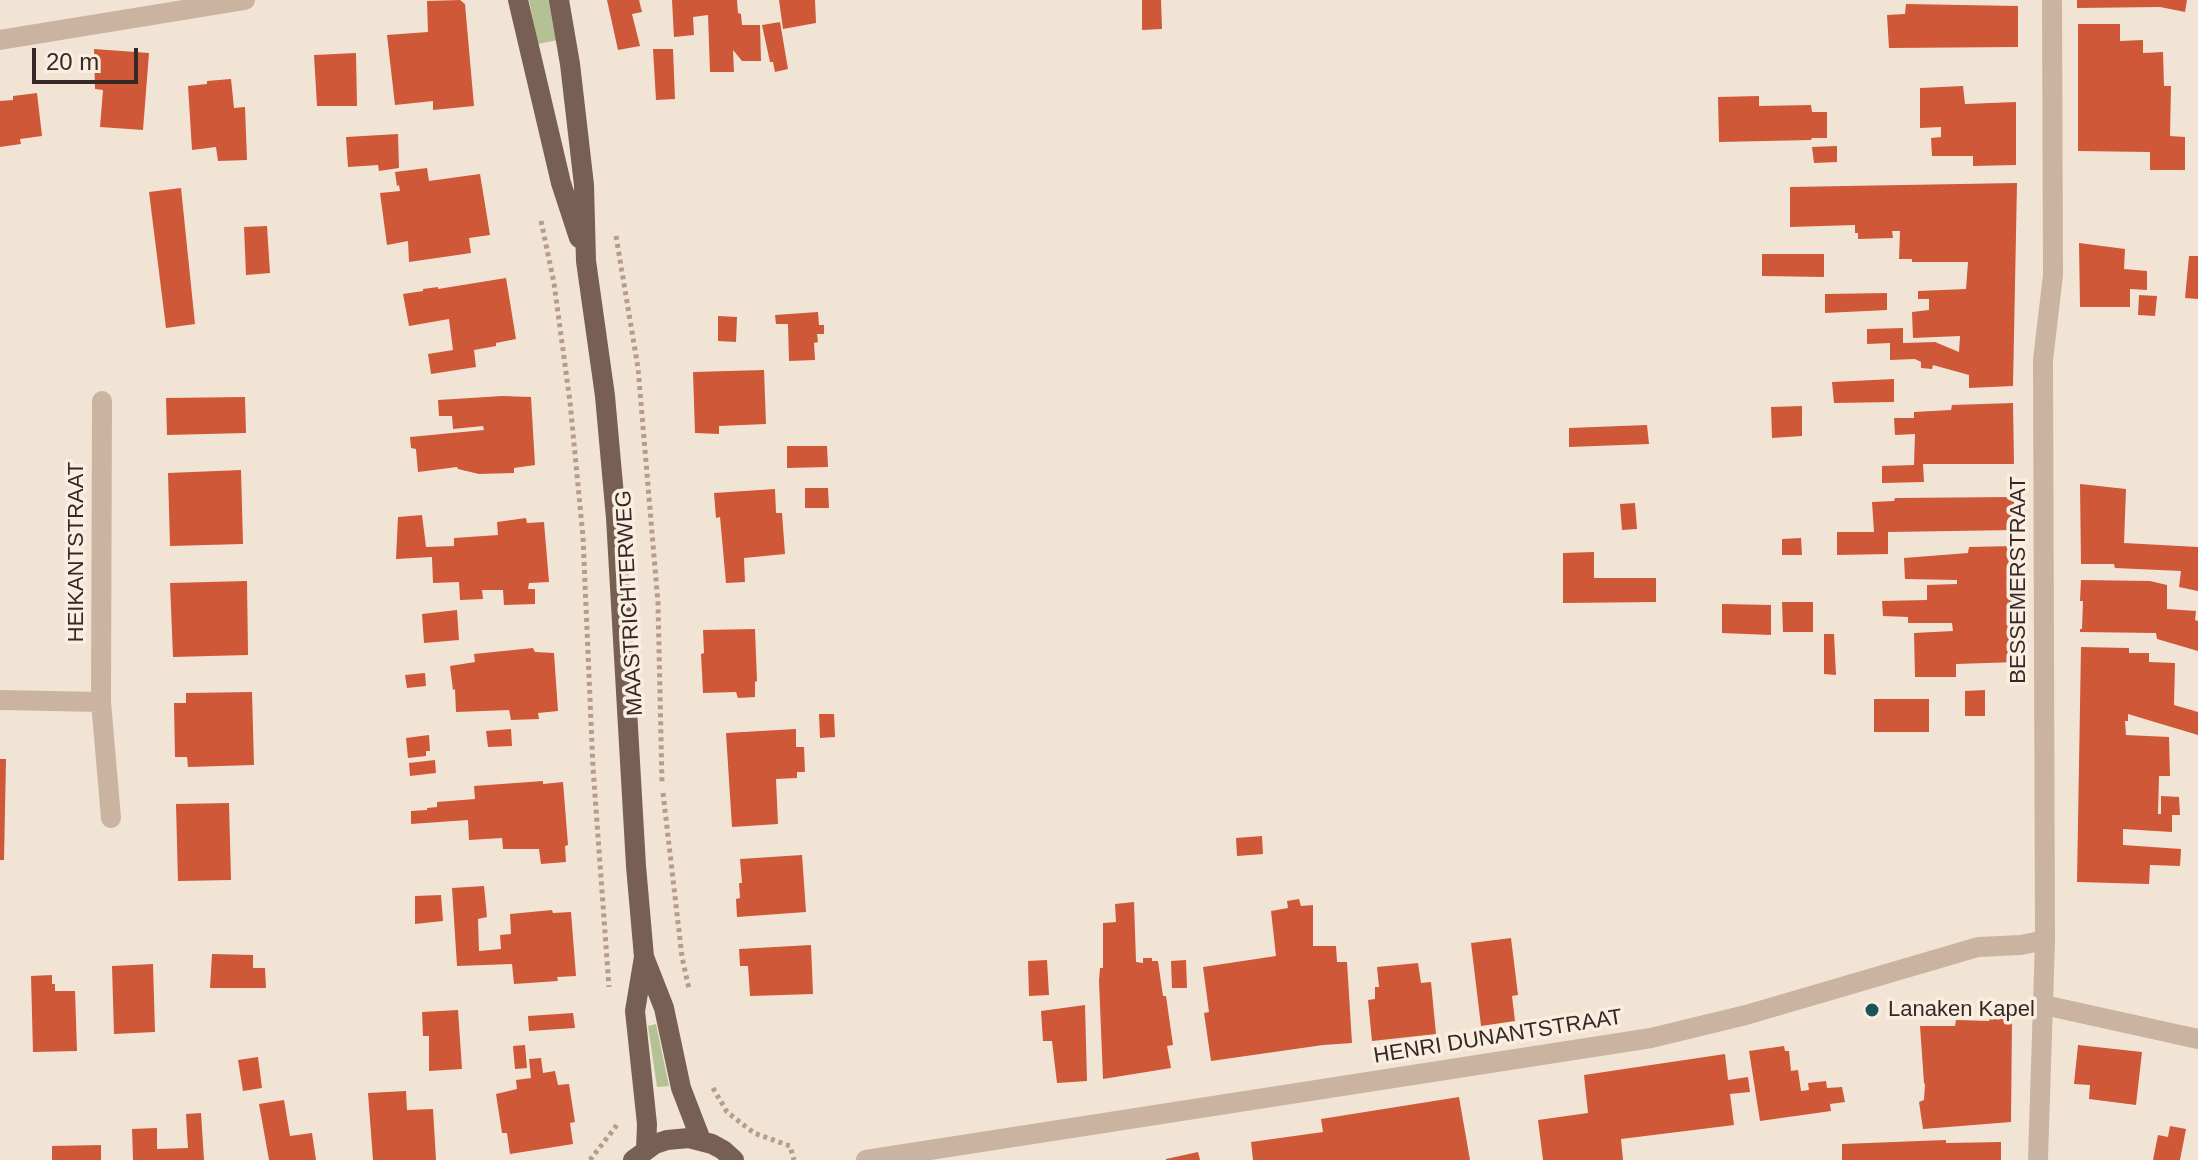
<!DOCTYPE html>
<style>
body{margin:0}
#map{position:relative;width:2198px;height:1160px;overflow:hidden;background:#f2e4d5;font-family:Helvetica,sans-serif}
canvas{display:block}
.scale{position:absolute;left:32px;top:48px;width:106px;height:36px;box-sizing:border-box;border:4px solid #342924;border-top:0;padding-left:10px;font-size:24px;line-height:28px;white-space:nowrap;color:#342924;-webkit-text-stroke:6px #faeee1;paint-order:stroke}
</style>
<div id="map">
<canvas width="2198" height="1160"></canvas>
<div class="scale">20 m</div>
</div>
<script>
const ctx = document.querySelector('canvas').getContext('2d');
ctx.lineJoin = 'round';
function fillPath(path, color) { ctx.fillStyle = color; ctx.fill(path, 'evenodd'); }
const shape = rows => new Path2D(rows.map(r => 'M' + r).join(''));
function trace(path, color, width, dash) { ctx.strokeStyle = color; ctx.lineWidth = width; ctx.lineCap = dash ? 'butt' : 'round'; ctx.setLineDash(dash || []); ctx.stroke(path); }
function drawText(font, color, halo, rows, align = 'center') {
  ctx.font = font + ' Helvetica,sans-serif'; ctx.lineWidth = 7; ctx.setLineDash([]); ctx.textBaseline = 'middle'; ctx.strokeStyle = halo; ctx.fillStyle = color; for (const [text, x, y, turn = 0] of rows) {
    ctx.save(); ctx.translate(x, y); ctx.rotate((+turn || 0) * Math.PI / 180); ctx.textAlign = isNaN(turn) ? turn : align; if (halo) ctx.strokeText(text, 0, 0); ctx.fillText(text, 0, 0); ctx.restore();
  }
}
fillPath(shape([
 [529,0,550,0,558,40,538,44],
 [656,1024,669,1086,657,1087,648,1026]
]), '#b3c195');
fillPath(shape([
 [460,0,465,4,474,106,433,110,433,101,395,105,387,35,428,32,427,1],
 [607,0,639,0,642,12,632,14,640,46,618,50],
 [672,0,737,0,738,13,741,14,742,25,760,25,761,61,742,61,733,50,734,72,710,72,708,15,693,17,694,35,674,37],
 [779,0,815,0,816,23,783,29],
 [1142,0,1161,0,1162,29,1142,30],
 [2077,0,2187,0,2185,12,2160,7,2077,8],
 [1906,4,2018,6,2018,47,1889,48,1887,15,1905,14],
 [780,22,788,69,775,72,773,62,770,62,762,25],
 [2078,24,2120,24,2120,41,2143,40,2143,53,2163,52,2164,86,2171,86,2170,136,2185,137,2185,170,2150,170,2150,152,2078,151],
 [94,49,149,53,143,130,100,127,103,90,95,89],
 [653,49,673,49,675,99,656,100],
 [356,53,357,106,317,106,314,55],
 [231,79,234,108,245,107,247,160,218,161,216,147,192,150,188,86,207,84,207,81],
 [1963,86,1965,104,2016,102,2016,165,1973,166,1973,156,1932,156,1931,138,1941,137,1941,127,1920,128,1920,88],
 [37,93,42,136,20,139,21,144,0,147,0,101,13,100,13,96],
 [1759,96,1759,106,1811,105,1812,112,1827,112,1827,138,1812,138,1811,140,1719,142,1718,97],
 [398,134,399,168,379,171,378,165,348,167,346,137],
 [1837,146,1837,162,1814,163,1812,147],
 [427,168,429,181,480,174,490,235,469,238,471,253,409,262,408,241,387,245,380,193,400,191,399,185,397,186,395,172],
 [2017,183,2013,386,1969,388,1969,375,1933,365,1932,369,1921,368,1921,362,1915,359,1890,360,1890,343,1867,344,1867,329,1903,328,1903,343,1935,342,1959,352,1960,336,1913,338,1912,312,1929,310,1929,299,1918,299,1918,291,1966,289,1968,262,1912,262,1912,259,1899,259,1900,231,1892,231,1893,238,1858,239,1858,233,1855,233,1855,225,1790,227,1790,187],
 [181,188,195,324,166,328,149,192],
 [267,226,270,273,246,275,244,227],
 [2079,243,2125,249,2124,269,2147,271,2147,290,2130,289,2130,307,2080,307],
 [1762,254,1824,254,1824,277,1762,276],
 [2189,256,2198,256,2198,299,2185,298],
 [506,278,516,339,496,343,496,346,474,350,476,367,431,374,428,354,453,350,449,319,409,326,403,294,423,291,423,289,438,287,438,289],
 [1887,293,1887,310,1825,313,1825,294],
 [2139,295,2157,296,2155,316,2138,315],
 [818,312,819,325,824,325,824,334,817,334,818,342,814,343,815,360,789,361,788,324,776,324,775,315],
 [718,316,737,317,736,342,718,341],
 [764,370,766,424,719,426,719,434,695,433,693,372],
 [1894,379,1894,402,1834,403,1832,382],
 [502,396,531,397,535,465,514,468,514,473,479,474,458,469,457,467,418,472,416,449,411,448,410,437,484,430,483,426,453,429,452,416,439,416,438,400],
 [245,397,246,433,167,435,166,398],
 [2013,403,2014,464,1923,464,1924,482,1882,483,1882,466,1914,465,1915,434,1895,435,1894,418,1914,418,1914,412,1951,410,1952,405],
 [1802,406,1802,436,1772,438,1771,407],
 [1647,425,1649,444,1569,447,1569,428],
 [787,446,827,446,828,467,787,468],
 [241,470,243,544,170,546,168,473],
 [2080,484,2126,489,2124,543,2198,547,2198,591,2179,587,2181,571,2115,568,2114,564,2081,564],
 [805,488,828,488,829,508,805,508],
 [775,489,776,513,782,513,785,554,744,558,745,582,726,583,720,517,716,518,714,493],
 [2014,497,2015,530,1888,532,1888,554,1837,555,1837,532,1874,532,1872,502,1894,501,1895,498],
 [1635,503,1637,529,1622,530,1620,504],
 [422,515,426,547,454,546,454,538,498,535,497,522,526,518,527,523,544,522,549,582,529,583,528,589,535,589,535,604,504,605,503,590,482,590,483,599,460,600,459,582,433,583,432,557,396,559,398,517],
 [1801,538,1802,555,1782,555,1782,539],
 [2015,546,2017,662,1956,664,1956,677,1915,677,1914,633,1953,631,1952,623,1908,623,1908,617,1883,616,1882,601,1927,600,1927,585,1957,584,1957,580,1905,579,1904,558,1968,553,1969,547],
 [1594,552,1594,578,1656,578,1656,602,1563,603,1563,553],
 [2081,580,2150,581,2167,585,2167,609,2196,611,2195,620,2198,621,2198,651,2157,639,2156,633,2080,632,2080,629,2082,629,2083,601,2080,601],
 [247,581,248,655,173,657,170,583],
 [1782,602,1813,602,1813,632,1783,632],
 [1722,604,1771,605,1771,635,1722,633],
 [457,610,459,640,424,643,422,614],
 [755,629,757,681,755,682,755,697,738,698,736,692,703,693,701,654,704,653,703,630],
 [1824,634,1834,634,1836,675,1824,674],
 [2081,647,2129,648,2129,653,2149,653,2149,662,2175,663,2174,705,2198,712,2198,735,2128,714,2128,721,2125,721,2126,735,2169,737,2170,776,2159,776,2158,814,2161,814,2161,796,2179,797,2180,815,2172,815,2172,832,2123,829,2123,845,2181,849,2180,866,2150,865,2149,884,2077,882],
 [533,648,535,652,554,653,558,711,538,713,539,719,511,720,509,710,456,712,455,689,453,690,450,666,475,662,474,654],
 [425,673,426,686,407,688,405,675],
 [1985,690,1985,716,1965,716,1965,691],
 [252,692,254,765,188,767,187,757,175,757,174,703,186,703,186,693],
 [1874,699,1929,699,1929,732,1874,732],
 [819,714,834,714,835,737,820,738],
 [511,729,512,746,488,747,486,731],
 [796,729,796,747,804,747,805,772,797,772,797,778,776,779,778,824,732,827,726,733],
 [429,735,430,751,426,751,426,756,408,758,406,738],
 [0,759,6,759,4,860,0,860],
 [435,760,436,773,410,776,409,763],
 [543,781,543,784,563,782,568,845,565,846,566,862,541,864,539,849,503,849,502,838,469,840,468,820,411,824,411,811,427,810,427,808,437,807,437,802,475,799,474,786],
 [229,803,231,880,178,881,176,804],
 [1262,836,1263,854,1237,856,1236,838],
 [802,855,806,912,737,917,736,899,740,898,739,883,742,883,740,859],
 [484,886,487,917,478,919,479,951,501,949,500,935,511,934,510,914,552,910,553,913,571,912,576,976,557,977,558,981,514,984,512,964,457,966,452,888],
 [441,895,443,921,415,924,415,896],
 [1299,899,1301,906,1313,905,1313,946,1336,946,1337,962,1347,962,1352,1043,1323,1045,1211,1061,1204,1013,1209,1012,1203,967,1276,956,1271,911,1288,908,1287,901],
 [1134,902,1136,962,1143,963,1143,958,1152,958,1152,961,1158,961,1163,996,1166,996,1173,1045,1167,1046,1171,1068,1103,1079,1099,981,1100,968,1103,968,1103,923,1116,922,1115,904],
 [1511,938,1518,995,1512,996,1515,1021,1481,1026,1471,943],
 [811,945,813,994,750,996,748,966,740,966,739,949],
 [212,954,253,955,253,968,265,968,266,988,210,988],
 [1047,960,1049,995,1029,996,1028,961],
 [1186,960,1187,988,1172,988,1171,961],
 [1418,963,1421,983,1431,982,1436,1034,1372,1041,1368,1000,1375,999,1375,987,1379,987,1377,967],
 [153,964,155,1032,114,1034,112,966],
 [52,975,52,984,55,984,55,991,75,991,77,1051,33,1052,31,976],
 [1085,1005,1087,1081,1057,1083,1052,1041,1043,1041,1041,1011],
 [458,1010,462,1069,429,1071,429,1036,423,1036,422,1012],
 [573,1013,575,1028,529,1031,528,1016],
 [1990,1014,2012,1015,2011,1122,1923,1129,1919,1102,1924,1100,1925,1084,1924,1083,1920,1026,1955,1026,1956,1020,1989,1021],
 [525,1045,527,1068,515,1069,513,1046],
 [2078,1045,2142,1052,2136,1105,2089,1099,2090,1085,2074,1084],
 [1784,1046,1785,1051,1789,1051,1791,1071,1798,1070,1801,1091,1809,1090,1808,1083,1826,1081,1827,1088,1842,1087,1845,1102,1830,1104,1831,1111,1760,1121,1749,1051],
 [1725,1054,1728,1080,1748,1077,1750,1092,1730,1094,1734,1125,1621,1139,1623,1160,1543,1160,1538,1120,1588,1113,1584,1075],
 [258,1057,262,1088,243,1091,238,1060],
 [541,1058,543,1073,555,1071,558,1085,569,1084,575,1122,570,1123,573,1144,510,1154,507,1133,502,1133,496,1094,517,1089,516,1080,531,1078,529,1059],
 [406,1091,407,1110,433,1109,436,1160,373,1160,368,1093],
 [1459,1097,1470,1160,1253,1160,1251,1142,1323,1132,1321,1119],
 [284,1100,290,1136,312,1133,316,1160,269,1160,259,1104],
 [201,1113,204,1160,133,1160,132,1129,157,1128,157,1149,188,1148,186,1114],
 [2170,1126,2186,1129,2180,1160,2153,1160,2158,1135,2168,1137],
 [1946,1140,1946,1143,2001,1142,2001,1160,1842,1160,1842,1144],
 [101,1145,101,1160,52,1160,52,1146],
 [1198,1152,1200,1160,1166,1160,1166,1159]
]), '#ce5837');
trace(shape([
 [541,221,554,283,570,402,583,537,593,768,609,987],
 [616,236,638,368,658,603,662,783],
 [663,793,682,957,689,989],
 [713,1088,727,1112,754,1133,790,1146,794,1160],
 [590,1160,617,1125]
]), '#b69d8b', 5, [4, 4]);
trace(shape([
 [0,40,245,0],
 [0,700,101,702,102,401],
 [101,702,111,818],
 [2044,1005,2198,1039],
 [866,1160,1651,1038,1746,1015,1978,947,2021,945,2045,940],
 [2038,1160,2045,940,2043,360,2053,275,2052,0]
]), '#cab3a1', 20);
trace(shape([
 [518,0,561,183,579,238],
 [559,0,570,64,584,185,586,261,605,396,616,518,636,866,644,957,635,1011,647,1124,646,1149],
 [644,957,664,1008,681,1088,701,1140],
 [633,1160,655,1144,667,1140,689,1138,712,1144,723,1150,734,1160]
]), '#775f54', 20);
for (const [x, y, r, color] of [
 [1872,1010,8,"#185557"]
]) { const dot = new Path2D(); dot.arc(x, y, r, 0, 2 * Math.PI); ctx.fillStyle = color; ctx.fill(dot); trace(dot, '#faeee1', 3); }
drawText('22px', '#342924', '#faeee1', [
 ["HEIKANTSTRAAT",77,552,-90],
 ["BESSEMERSTRAAT",2019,580,-90],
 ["MAASTRICHTERWEG",630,603,-93],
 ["HENRI DUNANTSTRAAT",1498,1037,-9]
]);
drawText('22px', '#342924', '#faeee1', [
 ["Lanaken Kapel",1888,1010]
], 'left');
</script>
